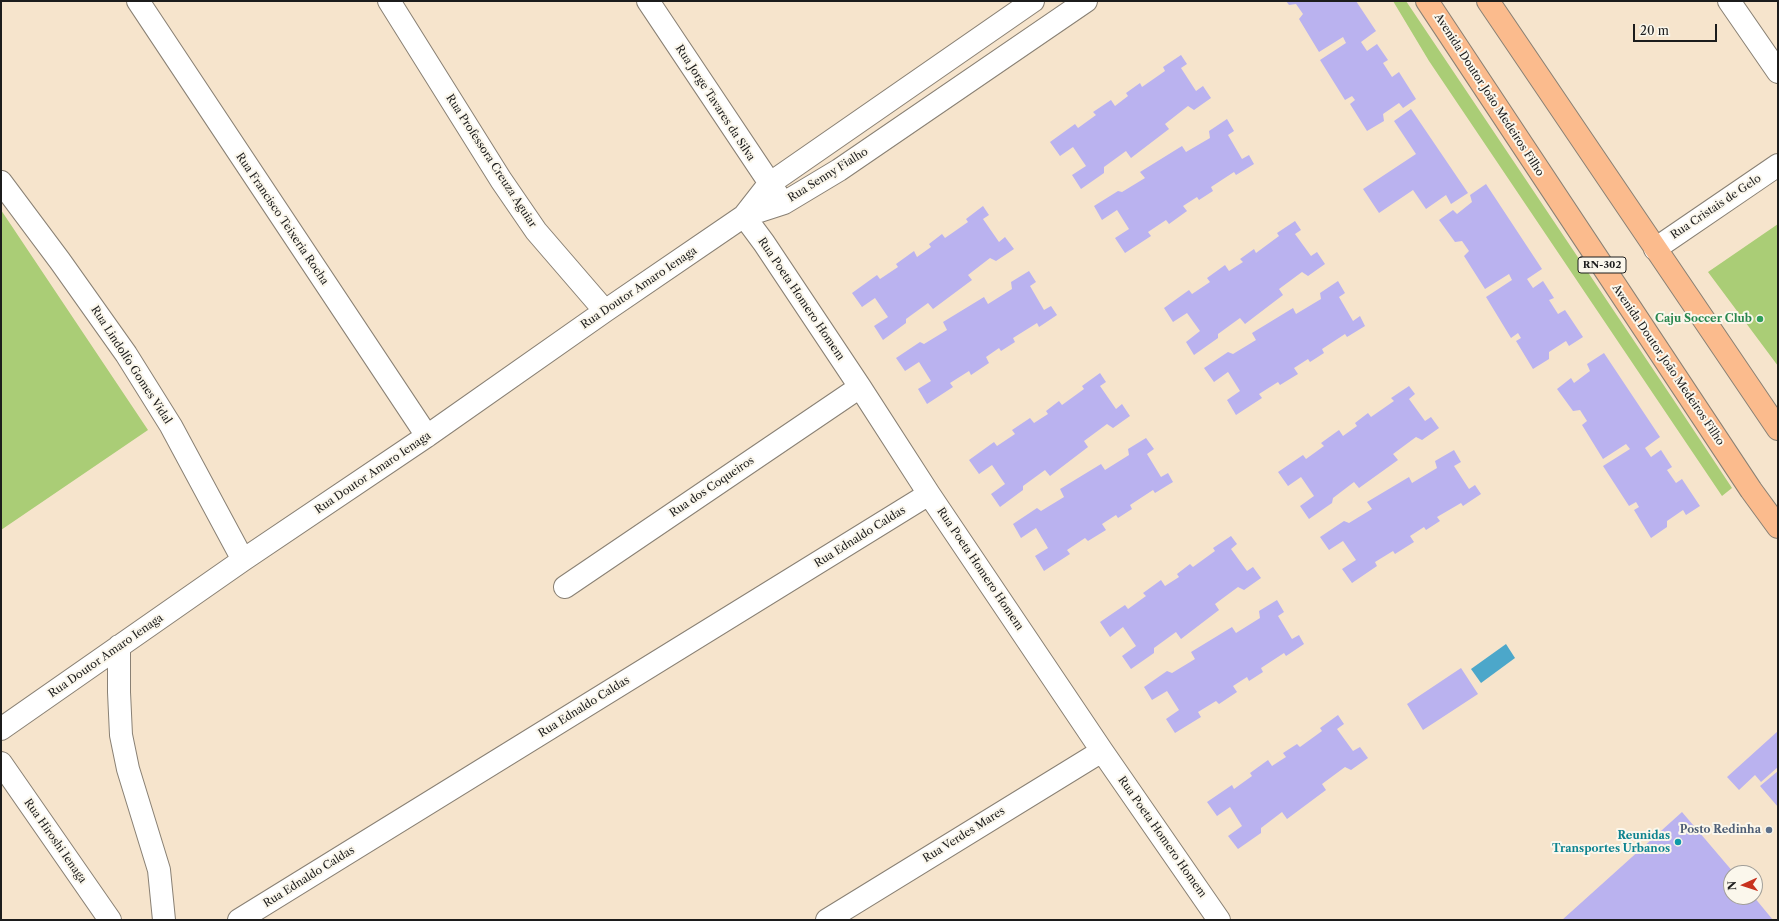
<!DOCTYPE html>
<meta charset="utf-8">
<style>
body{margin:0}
#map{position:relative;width:1779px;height:921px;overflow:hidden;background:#f6e4cc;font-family:"Libre Caslon Text",serif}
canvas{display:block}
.frame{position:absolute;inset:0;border:2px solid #1c1c1c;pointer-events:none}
.north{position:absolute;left:1723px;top:865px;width:40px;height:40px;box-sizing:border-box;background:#fbf7ec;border:1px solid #a29f99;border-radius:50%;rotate:267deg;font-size:11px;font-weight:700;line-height:16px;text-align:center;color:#1c1c1c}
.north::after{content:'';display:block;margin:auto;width:14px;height:18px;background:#c8321e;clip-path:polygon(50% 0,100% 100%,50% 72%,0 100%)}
.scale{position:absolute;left:1633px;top:24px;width:84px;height:18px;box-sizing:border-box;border:2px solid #1c1c1c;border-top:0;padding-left:5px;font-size:12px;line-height:14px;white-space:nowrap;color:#1c1c1c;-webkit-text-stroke:3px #fbf7ec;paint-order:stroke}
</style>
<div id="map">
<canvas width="1779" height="921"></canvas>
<div class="frame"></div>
<div class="north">N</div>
<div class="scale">20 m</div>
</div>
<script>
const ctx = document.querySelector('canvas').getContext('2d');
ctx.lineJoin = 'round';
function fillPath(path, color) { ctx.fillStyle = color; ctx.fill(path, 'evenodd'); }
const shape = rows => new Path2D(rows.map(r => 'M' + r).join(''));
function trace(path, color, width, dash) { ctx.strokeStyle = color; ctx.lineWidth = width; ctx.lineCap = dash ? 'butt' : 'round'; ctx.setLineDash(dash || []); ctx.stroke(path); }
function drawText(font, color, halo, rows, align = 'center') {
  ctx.font = font + ' "Libre Caslon Text",serif'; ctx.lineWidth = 4; ctx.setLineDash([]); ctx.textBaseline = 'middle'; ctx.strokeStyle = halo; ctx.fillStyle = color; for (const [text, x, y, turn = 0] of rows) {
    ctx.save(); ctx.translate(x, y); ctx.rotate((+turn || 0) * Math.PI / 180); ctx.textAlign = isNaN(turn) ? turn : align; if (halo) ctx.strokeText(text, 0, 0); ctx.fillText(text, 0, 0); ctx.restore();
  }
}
fillPath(shape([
 [1393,1,1406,1,1673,399,1732,488,1722,496,1429,61],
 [1,210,148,430,1,530],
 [1778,224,1778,366,1708,272]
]), '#aacd76');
fillPath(shape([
 [1506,644,1515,658,1481,683,1471,669]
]), '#4ca7ca');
fillPath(shape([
 [1286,1,1356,1,1376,31,1361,42,1367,51,1377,44,1388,60,1383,63,1392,77,1399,72,1416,99,1403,108,1399,103,1383,114,1384,121,1367,131,1350,104,1355,100,1352,96,1345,100,1320,60,1346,43,1343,37,1319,52,1299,19,1303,14,1296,4,1289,5],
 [1181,55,1187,64,1181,68,1196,91,1203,86,1211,98,1194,110,1188,106,1165,124,1169,129,1131,158,1126,151,1104,167,1104,173,1081,189,1072,175,1086,166,1073,147,1060,156,1050,142,1075,124,1078,128,1096,115,1093,112,1111,100,1115,106,1128,96,1126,93,1140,83,1142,87,1165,71,1163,67],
 [1411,109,1468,193,1451,204,1446,195,1426,209,1413,190,1379,213,1363,189,1416,154,1394,121],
 [1227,119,1234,131,1228,135,1242,159,1249,155,1254,164,1236,175,1234,172,1211,187,1213,191,1199,200,1197,197,1183,206,1187,211,1169,224,1166,220,1148,232,1151,236,1125,253,1115,238,1129,229,1117,210,1102,220,1094,206,1118,191,1122,192,1145,178,1140,172,1182,146,1186,152,1210,138,1209,131],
 [1486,184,1542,269,1527,279,1533,288,1543,281,1554,298,1549,300,1558,314,1565,310,1583,337,1569,346,1566,341,1549,352,1549,359,1533,369,1516,341,1521,338,1518,333,1511,338,1486,297,1512,280,1509,274,1485,289,1464,256,1469,251,1462,241,1455,242,1439,220,1453,210,1457,214,1472,202,1470,195],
 [983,206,989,215,983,219,999,242,1005,237,1014,249,996,261,990,258,968,275,972,280,933,309,928,303,906,319,906,323,883,340,874,326,888,317,875,298,862,307,852,293,877,275,880,279,898,267,896,264,914,251,917,257,931,247,929,244,942,234,945,238,968,222,966,219],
 [1295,221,1301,230,1295,234,1311,256,1317,252,1325,264,1308,276,1302,272,1279,289,1283,295,1245,324,1240,318,1218,334,1218,338,1194,355,1186,342,1200,331,1187,313,1173,322,1164,308,1189,290,1192,294,1210,282,1207,278,1225,265,1229,271,1243,262,1240,259,1254,249,1256,253,1279,236,1277,233],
 [1029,271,1036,282,1030,286,1044,310,1051,306,1057,315,1039,327,1037,323,1013,338,1015,342,1001,351,999,348,986,357,989,363,971,375,969,371,950,383,953,387,927,404,918,389,931,381,919,362,905,371,896,358,920,342,924,344,947,330,943,322,984,297,988,304,1012,289,1011,282],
 [1338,281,1345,293,1339,297,1353,321,1360,316,1365,326,1347,337,1345,334,1322,349,1324,353,1310,362,1308,359,1294,368,1298,374,1280,385,1278,382,1259,394,1262,398,1236,415,1227,400,1240,391,1228,372,1214,382,1204,368,1228,352,1233,354,1256,340,1252,333,1293,308,1296,314,1321,299,1320,293],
 [1604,353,1660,437,1645,448,1651,457,1661,450,1672,467,1667,470,1676,483,1682,479,1700,506,1686,515,1683,510,1667,521,1667,527,1651,538,1634,510,1639,507,1636,502,1629,506,1603,466,1630,449,1626,444,1603,459,1582,425,1587,421,1580,410,1573,411,1557,389,1571,378,1574,383,1590,371,1587,364],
 [1100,373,1106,382,1100,386,1116,409,1122,404,1130,416,1113,428,1107,424,1084,441,1088,447,1050,476,1045,470,1023,486,1023,490,1000,507,991,494,1005,484,992,465,979,474,969,460,994,442,997,446,1015,434,1012,430,1030,418,1034,423,1048,414,1046,411,1059,401,1062,405,1084,389,1082,386],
 [1409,386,1415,394,1409,399,1425,421,1431,417,1439,428,1422,440,1416,437,1393,454,1398,460,1359,488,1354,482,1333,498,1332,503,1309,519,1300,506,1314,496,1301,477,1288,486,1278,472,1303,455,1306,459,1324,446,1321,443,1339,430,1343,436,1357,426,1355,423,1368,413,1371,417,1394,401,1391,398],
 [1146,438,1154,449,1147,454,1161,477,1168,473,1173,482,1155,493,1153,490,1130,505,1132,509,1118,518,1116,515,1102,524,1106,530,1088,541,1085,538,1067,550,1070,554,1044,571,1035,556,1048,548,1036,528,1021,538,1013,524,1037,508,1041,511,1064,497,1060,489,1101,464,1105,470,1129,455,1128,449],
 [1454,450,1461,462,1454,466,1469,489,1475,485,1481,494,1463,506,1461,503,1437,517,1440,521,1426,530,1424,527,1410,536,1414,542,1395,554,1393,551,1375,562,1377,566,1352,583,1342,569,1356,560,1343,541,1329,550,1320,537,1344,521,1349,523,1372,509,1367,502,1409,477,1412,483,1437,468,1435,461],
 [1231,536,1237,544,1231,549,1247,571,1253,567,1261,578,1244,590,1238,587,1215,604,1219,610,1181,639,1176,632,1154,648,1154,653,1131,669,1122,656,1136,646,1123,627,1110,637,1100,622,1125,605,1128,609,1146,596,1143,593,1161,580,1165,586,1179,577,1177,574,1190,564,1193,567,1215,551,1213,548],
 [1277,600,1284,612,1278,616,1292,639,1299,635,1304,644,1286,656,1284,653,1261,668,1263,672,1249,681,1247,677,1233,686,1237,692,1219,704,1216,701,1198,712,1201,717,1175,733,1166,719,1179,710,1167,691,1152,700,1144,687,1167,671,1172,673,1195,659,1191,652,1232,627,1236,633,1260,618,1259,611],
 [1461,668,1478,694,1423,730,1407,704],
 [1338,715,1344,724,1337,729,1353,751,1360,747,1368,758,1351,770,1345,767,1322,784,1326,790,1287,819,1282,812,1261,828,1261,833,1238,849,1228,836,1242,826,1230,807,1217,816,1207,802,1232,785,1234,789,1252,776,1250,773,1268,760,1272,766,1286,757,1283,753,1297,744,1300,747,1322,731,1320,728],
 [1778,731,1778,767,1761,782,1755,775,1739,790,1727,777],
 [1778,771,1778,807,1760,786],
 [1682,812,1734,873,1731,873,1731,897,1754,897,1773,920,1562,920]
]), '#bab2ef');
const minor = shape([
 [138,1,427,436],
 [389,1,501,180,536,231,605,311],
 [648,1,777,194],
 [1729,1,1778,72],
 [1,182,60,261,126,354,171,426,243,560],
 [744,216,764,243,860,387,929,494,1102,751,1219,920],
 [744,216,769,184,1033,1],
 [1655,249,1778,165],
 [565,587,860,387],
 [119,646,119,692,121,735,128,769,159,870,164,920],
 [1,729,243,560,427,436,605,311,744,216,784,203,839,170,1086,1],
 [1,763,110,920],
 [239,920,929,494],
 [827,920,1102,751]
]);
const major = shape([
 [1427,1,1751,490,1778,527],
 [1488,1,1778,429]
]);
trace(minor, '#898074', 24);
trace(major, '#898074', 24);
trace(minor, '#fff', 22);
trace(major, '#fbbb8d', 22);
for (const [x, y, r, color] of [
 [1760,319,4,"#2e9e5b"],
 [1769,830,4,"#5c6f8a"],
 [1678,842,4,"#0f9aa8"]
]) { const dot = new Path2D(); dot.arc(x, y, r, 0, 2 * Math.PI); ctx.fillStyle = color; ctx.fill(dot); trace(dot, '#fbf7ec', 1.5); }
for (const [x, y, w] of [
 [1602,265,48]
]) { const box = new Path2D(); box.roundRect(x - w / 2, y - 8, w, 16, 3); ctx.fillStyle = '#fbf7ec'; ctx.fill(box); trace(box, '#1c1c1c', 1); }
drawText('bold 10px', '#1c1c1c', null, [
 ["RN-302",1602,265]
]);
drawText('11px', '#1c1c1c', '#fbf7ec', [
 ["Avenida Doutor João Medeiros Filho",1489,95,57],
 ["Rua Jorge Tavares da Silva",715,103,57],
 ["Rua Professora Creuza Aguiar",491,161,57],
 ["Rua Senny Fialho",828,175,-32],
 ["Rua Cristais de Gelo",1716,207,-34],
 ["Rua Francisco Teixeria Rocha",282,219,56],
 ["Rua Doutor Amaro Ienaga",639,288,-34],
 ["Rua Poeta Homero Homem",801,299,56],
 ["Rua Lindolfo Gomes Vidal",131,365,57],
 ["Avenida Doutor João Medeiros Filho",1668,365,56],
 ["Rua Doutor Amaro Ienaga",373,473,-34],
 ["Rua dos Coqueiros",712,487,-34],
 ["Rua Ednaldo Caldas",860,537,-32],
 ["Rua Poeta Homero Homem",980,569,56],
 ["Rua Doutor Amaro Ienaga",106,656,-35],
 ["Rua Ednaldo Caldas",584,707,-32],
 ["Rua Verdes Mares",964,835,-32],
 ["Rua Poeta Homero Homem",1162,837,55],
 ["Rua Hiroshi Ienaga",55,841,55],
 ["Rua Ednaldo Caldas",309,877,-32]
]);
drawText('bold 11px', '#27864d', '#fbf7ec', [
 ["Caju Soccer Club",1752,319]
], 'right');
drawText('bold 11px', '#4e5e75', '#fbf7ec', [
 ["Posto Redinha",1761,830]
], 'right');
drawText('bold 11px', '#0d838f', '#fbf7ec', [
 ["Reunidas",1670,836],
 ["Transportes Urbanos",1670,849]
], 'right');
</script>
